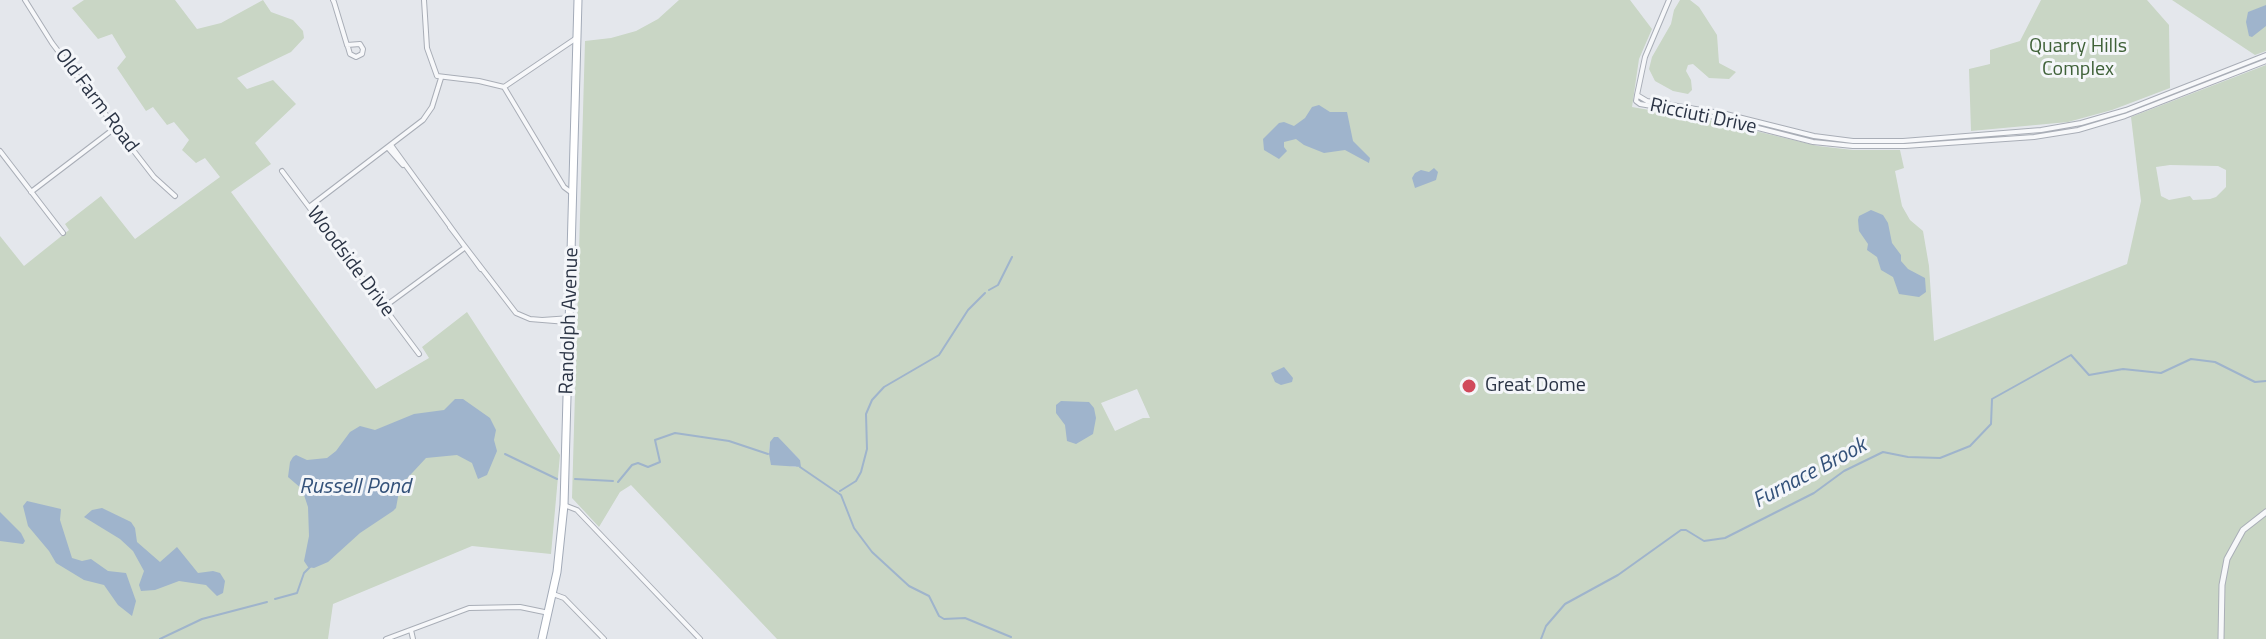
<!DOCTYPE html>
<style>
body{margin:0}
canvas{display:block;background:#e4e7ec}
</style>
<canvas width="2266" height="639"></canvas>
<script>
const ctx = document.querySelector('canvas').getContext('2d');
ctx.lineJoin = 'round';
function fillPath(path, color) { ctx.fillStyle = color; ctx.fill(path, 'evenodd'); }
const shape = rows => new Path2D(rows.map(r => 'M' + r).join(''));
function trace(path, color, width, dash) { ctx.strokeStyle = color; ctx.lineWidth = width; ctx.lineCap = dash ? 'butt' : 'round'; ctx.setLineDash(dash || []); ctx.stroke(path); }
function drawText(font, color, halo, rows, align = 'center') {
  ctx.font = font + ' "Titillium Web",sans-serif'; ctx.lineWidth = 6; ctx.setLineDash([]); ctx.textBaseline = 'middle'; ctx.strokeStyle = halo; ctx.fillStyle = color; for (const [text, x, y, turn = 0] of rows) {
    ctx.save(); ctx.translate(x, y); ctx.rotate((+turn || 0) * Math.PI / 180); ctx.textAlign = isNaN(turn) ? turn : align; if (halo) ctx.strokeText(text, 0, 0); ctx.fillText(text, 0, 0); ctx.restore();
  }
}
fillPath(shape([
 [84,0,175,0,197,29,221,23,263,0,271,12,293,20,303,31,304,38,291,52,237,78,247,89,273,80,296,104,255,143,271,164,231,192,376,389,429,358,422,347,467,312,560,455,551,554,472,546,333,604,328,639,0,639,0,236,24,266,69,230,65,224,101,196,135,239,220,177,205,158,196,163,182,150,189,140,174,122,167,125,153,107,146,111,117,68,126,57,112,34,98,39,72,8],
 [679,0,1630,0,1652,29,1639,59,1632,107,1714,121,1818,146,1853,150,1900,150,1904,168,1895,171,1902,206,1910,220,1923,231,1929,266,1934,341,2127,264,2141,201,2131,117,2266,65,2266,639,777,639,631,485,620,492,599,527,572,498,585,41,611,38,636,31,658,19],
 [2170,165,2218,166,2226,170,2226,187,2216,197,2210,199,2193,200,2190,196,2169,200,2161,196,2156,167],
 [1137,389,1150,418,1143,418,1115,431,1101,403],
 [770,442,789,449,800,460,796,467,784,465,769,454],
 [1680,0,1690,0,1699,7,1717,35,1719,63,1736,72,1729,79,1709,78,1693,64,1688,65,1686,71,1691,80,1692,90,1688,94,1673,91,1655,81,1649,69,1652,57,1671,24,1674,10],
 [2041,0,2147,0,2169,25,2170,88,2112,110,2068,122,1971,131,1969,69,1990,64,1990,50,2020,41],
 [2172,0,2266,0,2266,51,2255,55]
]), '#c9d6c5');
fillPath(shape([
 [2266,5,2266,26,2252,37,2249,36,2246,22,2248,12],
 [1319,105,1330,112,1347,112,1353,141,1370,158,1369,163,1345,150,1324,153,1304,145,1296,139,1284,142,1284,147,1287,151,1279,159,1264,150,1263,139,1279,123,1284,122,1294,126,1305,118,1312,107],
 [1434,168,1438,172,1436,180,1415,188,1412,178,1415,173,1421,170,1429,172],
 [1871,210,1883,215,1888,223,1892,243,1901,255,1901,261,1908,269,1925,278,1926,292,1919,297,1899,294,1893,277,1881,270,1877,257,1867,250,1868,244,1859,231,1858,220,1859,216],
 [1284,367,1293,378,1292,382,1281,385,1275,382,1271,373],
 [455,399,463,399,490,418,496,430,494,440,497,451,487,475,478,479,472,463,457,455,426,458,400,486,396,508,393,511,360,533,328,562,314,568,308,567,304,561,309,536,308,507,302,489,288,477,290,462,293,457,296,455,307,460,327,458,336,451,350,432,360,426,375,430,414,414,444,410],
 [1061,401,1089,402,1094,408,1096,418,1093,434,1076,444,1067,441,1065,425,1056,413,1056,405],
 [774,437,778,437,800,460,801,467,771,465,769,454,770,442],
 [27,501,61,509,60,520,72,558,82,561,91,559,108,571,126,573,136,601,132,616,118,605,104,585,84,580,56,563,49,551,28,526,23,506],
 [102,508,131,522,135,528,137,542,160,562,177,547,198,573,213,571,220,573,225,581,223,593,217,596,206,585,179,581,155,590,141,591,139,585,144,571,133,551,120,539,84,517,92,510],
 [0,512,21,533,25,541,23,544,0,541]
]), '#9fb4cc');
trace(shape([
 [989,290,998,285,1012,257],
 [505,454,557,479],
 [800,467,841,495,854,528,872,552,909,586,929,596,939,616,944,619,965,618,1011,637],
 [575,479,613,481],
 [618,482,632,465,638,463,648,467,660,462,655,440,675,433,729,441,768,454],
 [840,491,856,481,861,472,867,449,866,414,872,400,884,387,939,355,968,310,985,293],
 [275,599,297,593,304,573,311,566],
 [160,639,202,619,267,602],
 [1541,639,1546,626,1565,604,1618,575,1681,530,1686,530,1704,541,1725,538,1814,493,1844,471,1883,452,1908,457,1940,458,1970,446,1991,424,1992,399,2071,355,2089,375,2123,369,2161,373,2191,359,2215,362,2255,382,2266,381]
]), '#9fb4cc', 2);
const minor = shape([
 [25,0,52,43,116,128,154,177,175,196],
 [333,0,334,2,347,45,348,47,350,54,356,57,362,54,363,49,360,44,347,45],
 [424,0,427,48,437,76,479,81,504,87,564,187,572,193],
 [504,87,578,37],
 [1637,95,1636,101,1640,104,1715,117,1813,142,1853,146,1905,146,2034,137,2078,130,2125,116,2266,61],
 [1637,95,1647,101,1726,114,1814,136,1853,141,1903,141,2041,130,2081,123,2126,110,2266,55],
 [1637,95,1645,57,1669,0],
 [391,145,481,269],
 [388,148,403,165],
 [0,151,63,233],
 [282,171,419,354],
 [31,192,115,128],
 [309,207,423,120,432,107,441,78],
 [450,227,516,313,530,319,567,322],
 [384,307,463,249],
 [542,320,571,318],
 [564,505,577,510,700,639],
 [553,594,564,598,604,639],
 [411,630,413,639],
 [386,639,469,608,520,607,549,613]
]);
const tertiary = shape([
 [2221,639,2222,585,2227,559,2243,530,2266,512]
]);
const primary = shape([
 [542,639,557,572,564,505,578,0]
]);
trace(minor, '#a9aeb7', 6);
trace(tertiary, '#a9aeb7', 7);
trace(primary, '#a3abb8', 9);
trace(minor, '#f7f8fa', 4);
trace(tertiary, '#f7f8fa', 5);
trace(primary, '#fff', 7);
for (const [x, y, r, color] of [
 [1469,386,8,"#d1495b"]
]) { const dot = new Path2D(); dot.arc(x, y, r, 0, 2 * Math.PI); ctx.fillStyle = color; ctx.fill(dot); trace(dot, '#f4f6f9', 3); }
drawText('20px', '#3f6138', '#f4f6f9', [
 ["Quarry Hills",2078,47],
 ["Complex",2078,70]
]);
drawText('20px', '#2b3445', '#f4f6f9', [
 ["Old Farm Road",96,101,53],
 ["Ricciuti Drive",1703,117,12],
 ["Woodside Drive",350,262,53],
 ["Randolph Avenue",570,321,-88]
]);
drawText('20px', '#2b3445', '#f4f6f9', [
 ["Great Dome",1485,386]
], 'left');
drawText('italic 22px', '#34527a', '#f4f6f9', [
 ["Furnace Brook",1810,474,-28],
 ["Russell Pond",355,488]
]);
</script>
